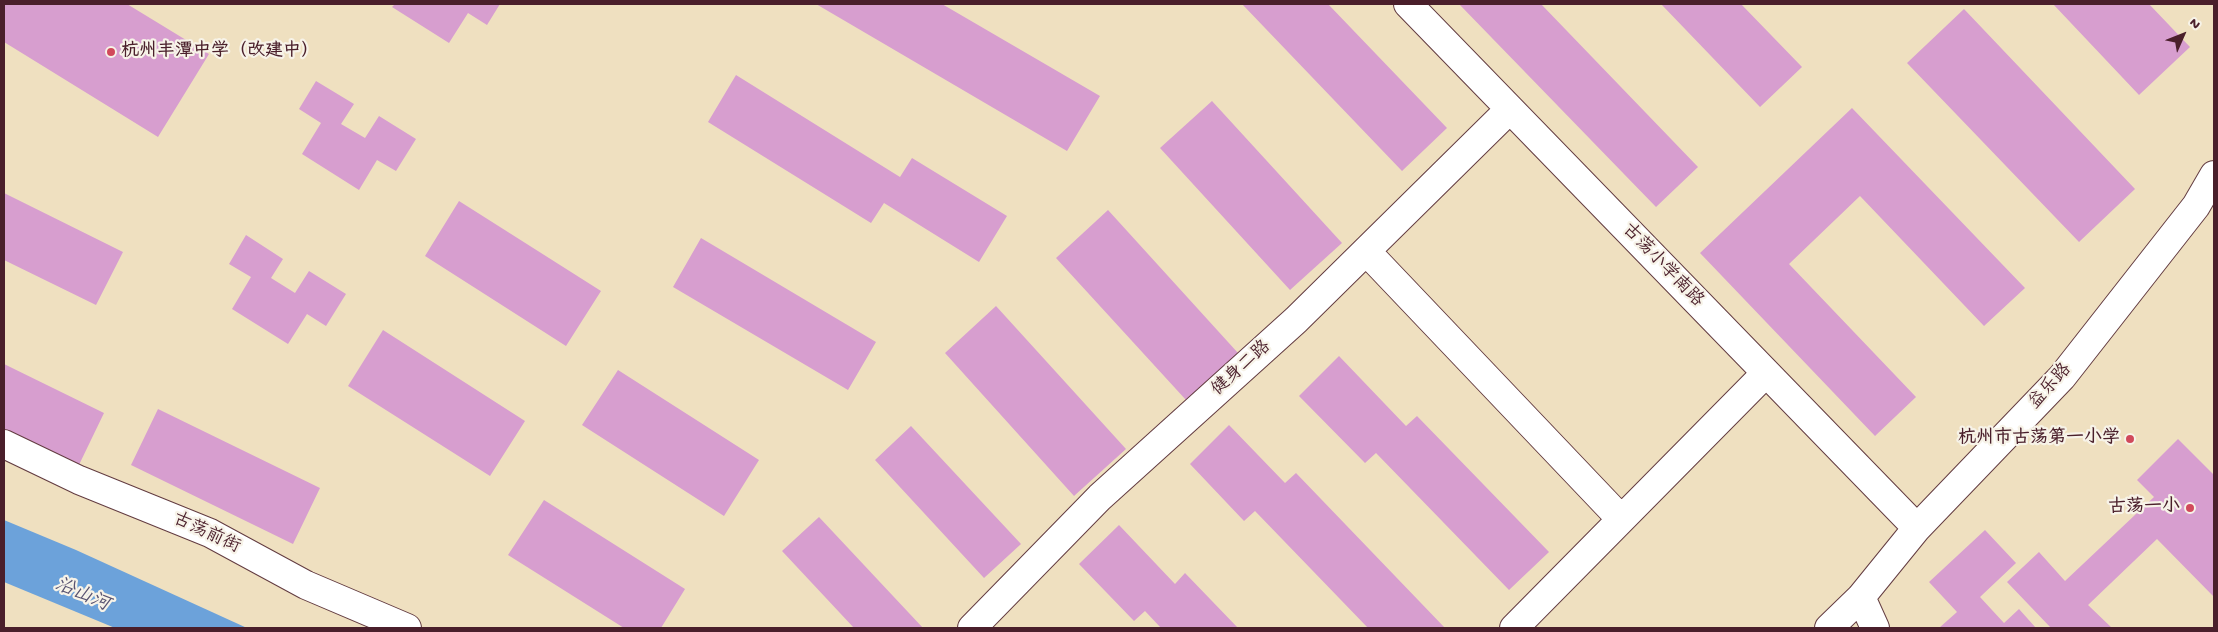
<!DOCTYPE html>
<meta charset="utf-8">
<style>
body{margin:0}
#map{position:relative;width:2218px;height:632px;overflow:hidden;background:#efe0c0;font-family:"Gochi Hand",sans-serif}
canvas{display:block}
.frame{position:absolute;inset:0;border:5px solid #4a1f2b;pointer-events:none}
.north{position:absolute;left:2158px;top:10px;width:50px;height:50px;-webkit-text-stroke:4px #f7f3e8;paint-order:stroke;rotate:46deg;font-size:14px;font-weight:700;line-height:20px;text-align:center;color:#4a1f2b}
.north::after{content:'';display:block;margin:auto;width:18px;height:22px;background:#4a1f2b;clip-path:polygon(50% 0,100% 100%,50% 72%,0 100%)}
</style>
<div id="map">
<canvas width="2218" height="632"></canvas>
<div class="frame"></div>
<div class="north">N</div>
</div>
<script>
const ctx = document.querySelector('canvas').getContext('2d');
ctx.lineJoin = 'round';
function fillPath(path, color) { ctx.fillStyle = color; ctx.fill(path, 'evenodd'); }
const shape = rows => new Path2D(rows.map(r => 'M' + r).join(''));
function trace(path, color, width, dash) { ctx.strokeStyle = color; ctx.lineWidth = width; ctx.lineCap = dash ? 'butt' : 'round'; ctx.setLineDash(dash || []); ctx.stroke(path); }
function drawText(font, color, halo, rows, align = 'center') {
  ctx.font = font + ' "Gochi Hand","LXGW WenKai TC",sans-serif'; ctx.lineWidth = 4.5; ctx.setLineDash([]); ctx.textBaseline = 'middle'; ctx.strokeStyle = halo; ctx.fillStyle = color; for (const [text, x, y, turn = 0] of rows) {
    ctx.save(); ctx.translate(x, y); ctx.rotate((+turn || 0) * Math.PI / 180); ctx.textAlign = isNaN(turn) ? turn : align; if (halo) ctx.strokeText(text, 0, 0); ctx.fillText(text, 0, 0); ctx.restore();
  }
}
fillPath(shape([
 [4,520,76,550,247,628,115,628,4,582]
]), '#6ca2da');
fillPath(shape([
 [4,4,127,4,209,54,158,137,4,42],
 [395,4,500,4,487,25,468,13,449,43,392,7],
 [816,4,942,4,1100,96,1067,151],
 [1242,4,1328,4,1447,128,1402,171],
 [1459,4,1541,4,1698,167,1656,207],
 [1661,4,1741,4,1802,67,1760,107],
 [2053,4,2149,4,2190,47,2139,95],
 [1964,9,2135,189,2079,242,1907,63],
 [736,75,900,177,912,158,1007,216,979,262,884,203,871,223,708,122],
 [316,81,354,104,341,124,365,138,379,116,416,139,396,171,377,160,359,190,302,154,321,123,299,109],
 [1212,101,1342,243,1290,290,1160,148],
 [1852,108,2025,288,1984,326,1860,196,1789,264,1916,397,1875,436,1700,253],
 [4,193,123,252,96,305,4,260],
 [459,201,601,291,566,346,425,256],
 [1108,210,1238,353,1186,400,1056,258],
 [246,235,283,259,271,278,295,293,309,271,346,294,326,326,307,314,288,344,232,309,251,277,229,264],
 [701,238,876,342,848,390,673,287],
 [996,306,1126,449,1074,496,945,353],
 [383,330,525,421,490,476,348,386],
 [1339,356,1406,426,1417,416,1549,552,1509,590,1376,453,1365,463,1299,396],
 [4,364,104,413,77,469,4,433],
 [618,370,759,460,724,516,582,425],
 [158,409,320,488,293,544,131,465],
 [1229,425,1285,483,1296,473,1445,628,1368,628,1255,511,1244,521,1190,464],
 [911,426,1021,544,984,578,875,460],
 [2178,439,2214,475,2214,597,2157,539,2088,605,2112,628,2051,628,2007,582,2039,552,2065,581,2154,497,2137,480],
 [544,500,685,589,661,628,624,628,508,555],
 [819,517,923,628,854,628,782,551],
 [1119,525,1175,584,1185,573,1238,628,1161,628,1145,611,1134,621,1079,564],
 [1985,530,2016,563,1980,597,2004,623,2019,609,2036,628,1939,628,1957,612,1929,582]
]), '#d79ecf');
const minor = shape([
 [1408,4,1917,528],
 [1366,251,1621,519],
 [4,444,79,480,210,533,306,585,407,628],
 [1861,597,1875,628],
 [972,628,1100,497,1296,320,1510,109],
 [1514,628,1766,373],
 [1829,628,1861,597,1917,528,2062,377,2196,206,2214,175]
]);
trace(minor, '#633c41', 30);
trace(minor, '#fff', 28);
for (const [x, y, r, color] of [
 [111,52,5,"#d1495b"],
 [2130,439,5,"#d1495b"],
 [2190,508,5,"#d1495b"]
]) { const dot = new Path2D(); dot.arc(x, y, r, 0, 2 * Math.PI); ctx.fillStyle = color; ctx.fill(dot); trace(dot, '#f7f3e8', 2); }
drawText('bold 18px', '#4a1f2b', '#f7f3e8', [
 ["杭州丰潭中学（改建中）",121,52,"left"],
 ["杭州市古荡第一小学",2120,439],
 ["古荡一小",2180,508]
], 'right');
drawText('18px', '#4a1f2b', '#f7f3e8', [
 ["古荡小学南路",1662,266,46],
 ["健身二路",1242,369,-42],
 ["益乐路",2051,387,-48],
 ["古荡前街",206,534,25]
]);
drawText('italic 19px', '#585371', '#f7f3e8', [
 ["沿山河",82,596,23]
]);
</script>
